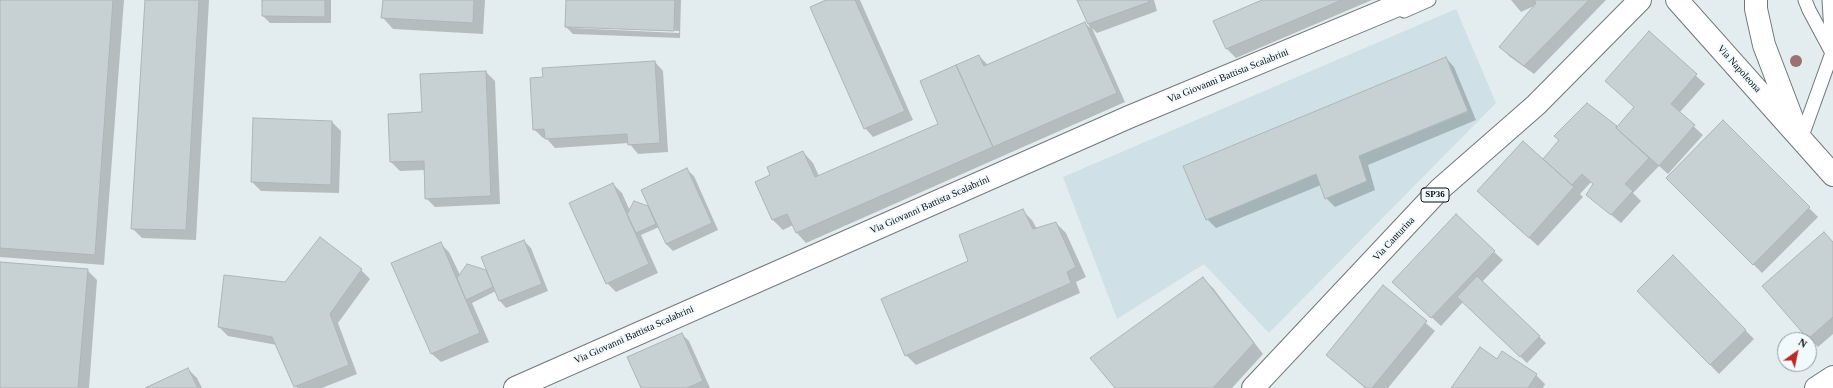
<!DOCTYPE html>
<style>
body{margin:0}
#map{position:relative;width:1833px;height:388px;overflow:hidden;background:#e3ecee;font-family:Georgia,serif}
canvas{display:block}
.north{position:absolute;left:1777px;top:332px;width:40px;height:40px;box-sizing:border-box;background:#f0f9fc;border:1px solid #949b9d;border-radius:50%;rotate:33deg;font-size:11px;font-weight:700;line-height:16px;text-align:center;color:#0b0e0f}
.north::after{content:'';display:block;margin:auto;width:14px;height:18px;background:#b82927;clip-path:polygon(50% 0,100% 100%,50% 72%,0 100%)}
</style>
<div id="map">
<canvas width="1833" height="388"></canvas>
<div class="north">N</div>
</div>
<script>
const ctx = document.querySelector('canvas').getContext('2d');
ctx.lineJoin = 'round';
function fillPath(path, color) { ctx.fillStyle = color; ctx.fill(path, 'evenodd'); }
const shape = rows => new Path2D(rows.map(r => 'M' + r).join(''));
function trace(path, color, width, dash) { ctx.strokeStyle = color; ctx.lineWidth = width; ctx.lineCap = dash ? 'butt' : 'round'; ctx.setLineDash(dash || []); ctx.stroke(path); }
function drawText(font, color, halo, rows, align = 'center') {
  ctx.font = font + ' Georgia,serif'; ctx.lineWidth = 4; ctx.setLineDash([]); ctx.textBaseline = 'middle'; ctx.strokeStyle = halo; ctx.fillStyle = color; for (const [text, x, y, turn = 0] of rows) {
    ctx.save(); ctx.translate(x, y); ctx.rotate((+turn || 0) * Math.PI / 180); ctx.textAlign = isNaN(turn) ? turn : align; if (halo) ctx.strokeText(text, 0, 0); ctx.fillText(text, 0, 0); ctx.restore();
  }
}
fillPath(shape([
 [1456,9,1496,103,1269,333,1204,264,1117,319,1063,177],
 [1446,57,1468,112,1359,156,1366,181,1326,199,1316,174,1206,220,1184,165]
]), '#cfe1e6');
fillPath(shape([
 [0,0,124,0,104,265,0,257],
 [146,0,209,0,196,240,142,238,132,228],
 [263,0,331,0,331,23,270,23,263,16],
 [384,0,485,0,483,34,393,29,383,18],
 [567,0,681,0,680,38,573,34,566,27],
 [572,26,679,31,679,33,572,28],
 [829,0,860,0,913,120,873,137,865,128],
 [1078,0,1154,0,1157,11,1097,33,1092,28,1125,102,806,243,796,232,793,225,783,230,773,220,771,175,803,152,813,163,819,176,940,124,979,56,988,65,1085,23,1090,28],
 [1264,0,1372,0,1236,58,1227,49,1215,21],
 [1511,0,1606,0,1534,74,1509,56,1501,47,1536,5,1521,12],
 [1649,33,1705,84,1679,113,1703,135,1668,174,1659,166,1633,193,1641,201,1621,223,1587,195,1594,185,1591,182,1580,194,1583,197,1538,246,1487,200,1543,161,1587,104,1617,127,1635,107],
 [1446,58,1454,67,1476,120,1368,165,1375,190,1335,207,1326,198,1321,185,1216,228,1207,219],
 [655,62,663,71,668,152,638,154,629,143,555,148,546,138,543,138,534,129,544,78],
 [486,72,495,81,500,204,435,207,426,198,425,170,400,171,391,162,423,113],
 [332,122,341,131,339,193,261,191,252,182],
 [1723,122,1818,217,1762,273,1667,178],
 [687,170,694,176,718,230,673,251,666,244,659,227,641,235,658,273,616,292,607,283,613,184,622,193,630,211,634,202,650,208],
 [1022,210,1032,220,1037,229,1056,223,1066,233,1086,277,1076,282,1080,293,916,365,906,355,970,262],
 [320,238,361,270,370,279,338,323,357,374,322,388,297,388,277,345,228,336,219,327,286,283],
 [524,241,531,248,548,291,506,308,500,301,496,291,472,303,489,342,441,362,432,354,440,243,449,252,460,275,485,271,489,275],
 [1833,242,1833,334,1818,347,1809,338],
 [1494,252,1503,260,1482,282,1546,343,1527,363,1463,302,1441,326,1403,291],
 [1673,257,1754,339,1719,374,1638,291],
 [0,263,87,270,97,280,89,388,0,388],
 [1202,278,1213,288,1263,354,1232,388,1117,388],
 [1383,287,1435,331,1388,388,1365,388,1327,355],
 [682,334,689,341,710,388,642,388],
 [1497,361,1536,375,1545,384,1543,388,1452,388],
 [188,369,197,378,202,388,147,388]
]), '#0003');
const building = shape([
 [0,0,113,0,95,255,0,248,0,0],
 [145,0,199,0,186,230,131,229,145,0],
 [262,0,325,0,325,17,262,16,262,0],
 [383,0,474,0,473,23,381,18,383,0],
 [566,0,675,0,674,31,565,27,566,0],
 [826,0,855,0,905,111,864,129,810,7,826,0],
 [1077,0,1148,0,1149,2,1088,24,1077,0],
 [1262,0,1342,0,1226,49,1213,21,1262,0],
 [1534,0,1589,0,1524,66,1499,47,1536,3,1534,0],
 [1085,22,1117,93,993,147,956,65,979,55,984,66,1085,22],
 [1649,31,1697,74,1671,104,1695,125,1659,166,1616,128,1634,107,1605,81,1649,31],
 [1446,57,1468,111,1359,156,1367,181,1325,199,1316,174,1206,220,1183,166,1446,57],
 [655,61,660,143,628,145,627,134,545,139,544,129,533,130,530,78,543,77,542,68,655,61],
 [956,65,993,147,796,233,787,214,772,220,755,182,770,175,767,167,803,151,815,177,938,124,920,81,956,65],
 [486,71,491,196,425,199,424,161,390,162,388,114,422,112,420,74,486,71],
 [1587,103,1617,126,1616,128,1649,158,1625,184,1633,191,1611,215,1586,195,1593,184,1582,174,1572,185,1543,159,1559,140,1554,136,1587,103],
 [253,118,332,121,331,185,251,182,253,118],
 [1723,120,1810,207,1753,265,1666,178,1723,120],
 [1523,141,1574,187,1529,238,1477,191,1523,141],
 [687,168,712,223,666,244,641,190,687,168],
 [613,183,649,264,606,284,569,203,613,183],
 [634,201,648,206,656,224,636,233,627,214,634,201],
 [1023,209,1033,229,1056,222,1076,267,1067,272,1071,283,905,356,881,299,968,261,959,235,1023,209],
 [1456,214,1495,251,1431,318,1392,282,1456,214],
 [1824,232,1833,242,1833,317,1808,339,1762,286,1824,232],
 [320,237,362,269,330,314,349,365,294,387,272,337,218,327,224,275,285,282,320,237],
 [524,240,542,284,499,301,481,257,524,240],
 [441,242,480,333,431,354,391,263,441,242],
 [1673,255,1746,330,1710,365,1637,291,1673,255],
 [0,262,88,269,78,388,0,388,0,262],
 [467,264,486,270,493,287,466,300,457,278,467,264],
 [1477,276,1540,336,1520,357,1457,297,1477,276],
 [1203,277,1254,343,1213,388,1115,388,1090,358,1203,277],
 [1383,285,1427,321,1372,388,1366,388,1326,355,1383,285],
 [682,333,703,381,687,388,641,388,627,357,682,333],
 [1480,347,1497,359,1502,351,1537,374,1528,388,1451,388,1480,347],
 [188,368,198,388,145,388,188,368]
]);
fillPath(building, '#c7d0d3');
trace(building, '#acb5b7', 1);
const lane = shape([
 [1805,0,1809,10,1832,53],
 [1829,0,1832,49],
 [1404,11,1429,0],
 [1801,139,1833,50]
]);
const street = shape([
 [515,388,1129,117,1410,0],
 [1816,388,1833,377]
]);
const primary = shape([
 [1677,0,1833,175],
 [1756,0,1756,9,1764,45,1793,121],
 [1253,388,1440,189,1536,105,1640,0]
]);
trace(lane, '#70787a', 15);
trace(street, '#70787a', 24);
trace(primary, '#70787a', 24);
trace(lane, '#fff', 13);
trace(street, '#fff', 22);
trace(primary, '#fff', 22);
ctx.fillStyle = '#9d7072';
for (const [x, y] of [
 [1796,61]
]) { ctx.beginPath(); ctx.arc(x, y, 6, 0, 2 * Math.PI); ctx.fill(); }
for (const [x, y, w] of [
 [1435,195,28]
]) { const box = new Path2D(); box.roundRect(x - w / 2, y - 7, w, 14, 3); ctx.fillStyle = '#f0f9fc'; ctx.fill(box); trace(box, '#0b0e0f', 1); }
drawText('bold 9px', '#0b0e0f', null, [
 ["SP36",1435,195]
]);
drawText('10px', '#0b0e0f', '#f0f9fc', [
 ["Via Napoleona",1739,69,48],
 ["Via Giovanni Battista Scalabrini",1228,76,-22],
 ["Via Giovanni Battista Scalabrini",930,205,-24],
 ["Via Canturina",1394,239,-47],
 ["Via Giovanni Battista Scalabrini",634,335,-24]
]);
</script>
